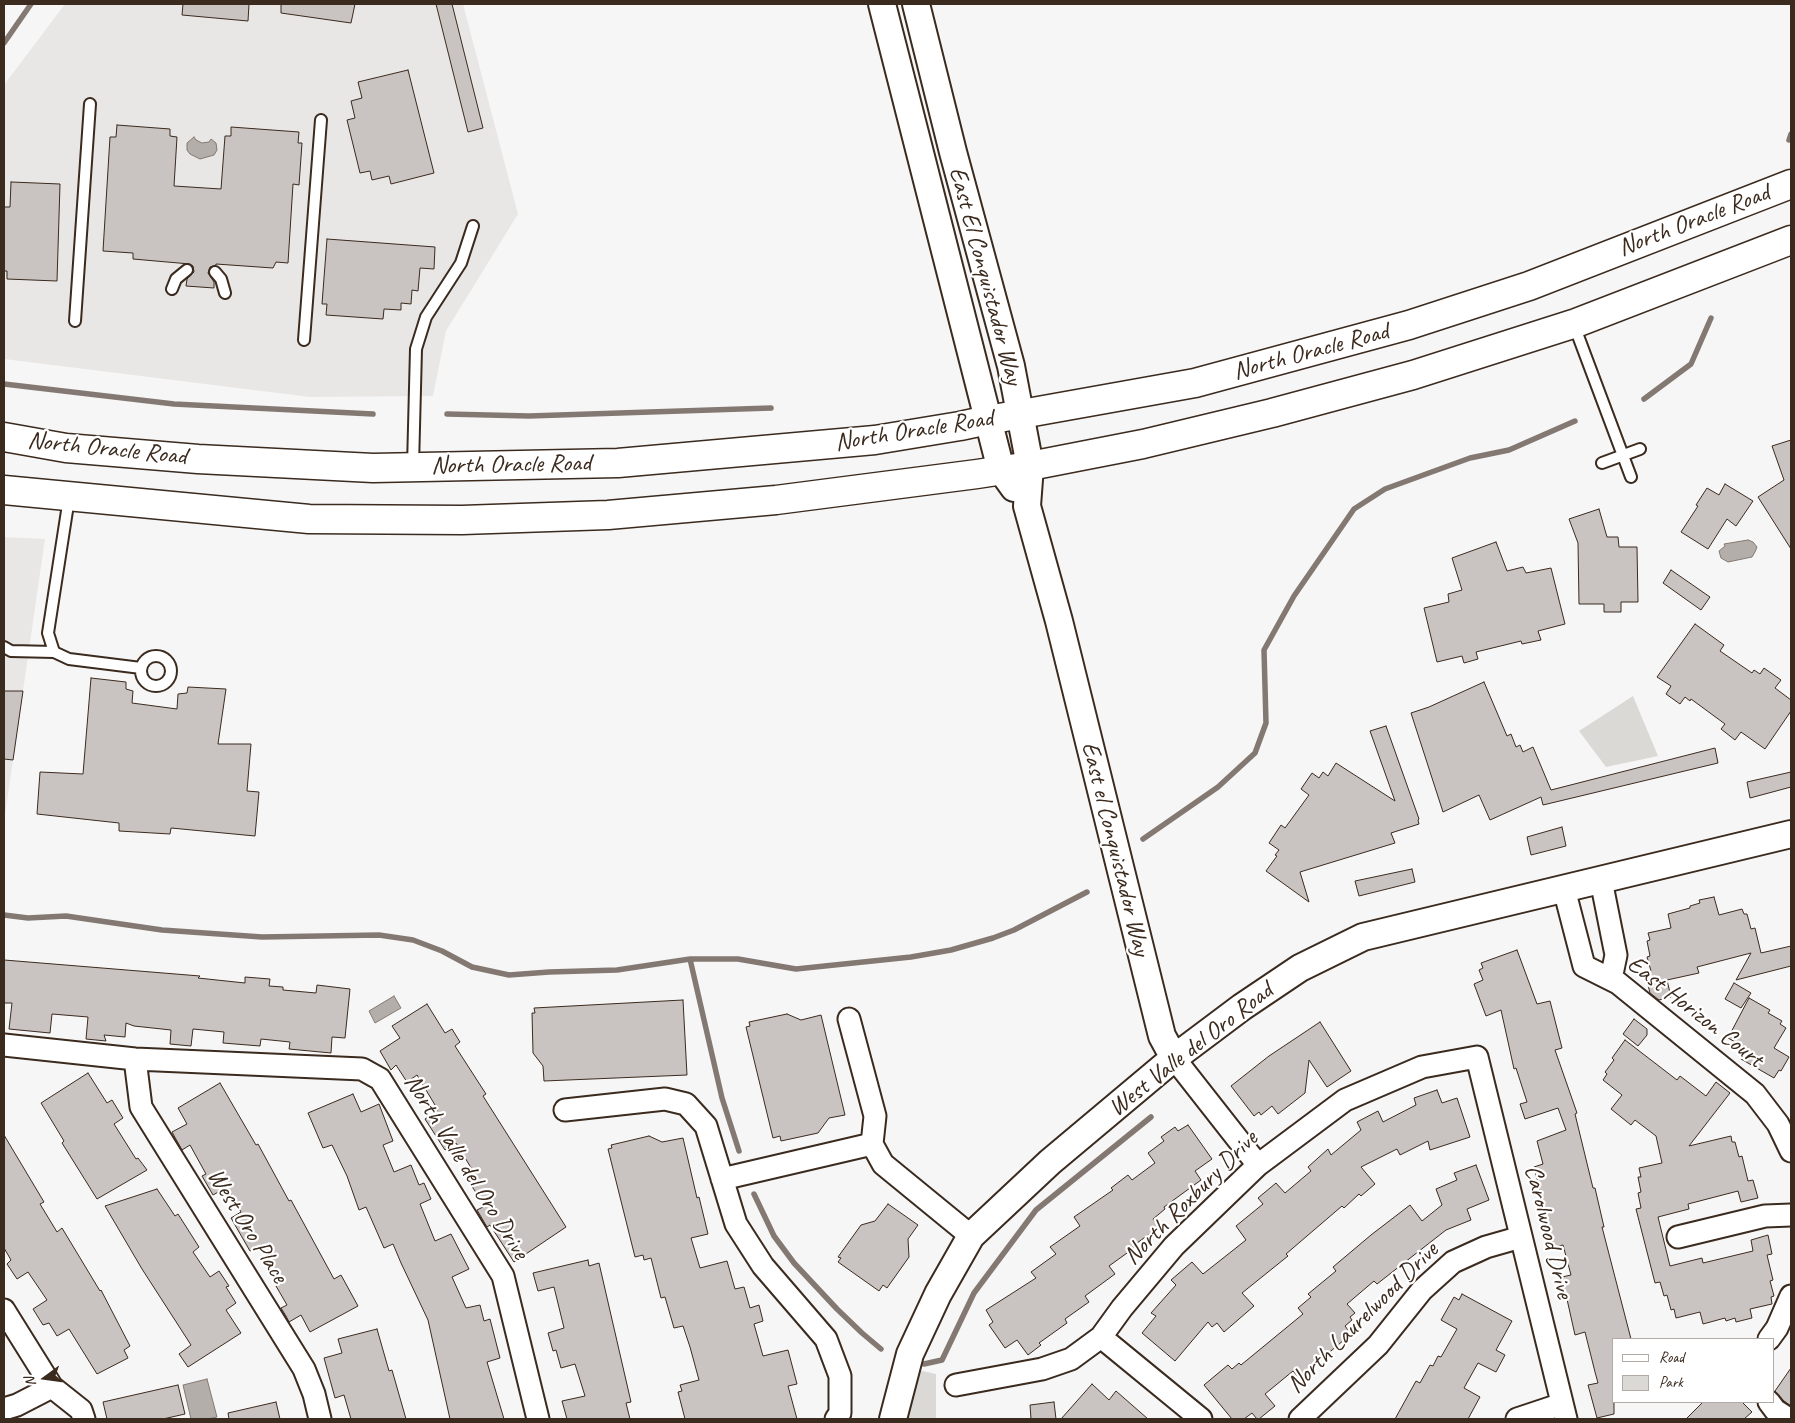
<!DOCTYPE html>
<style>
body{margin:0}
#map{position:relative;width:1795px;height:1423px;overflow:hidden;background:#f7f6f6;font-family:Caveat,sans-serif}
canvas{display:block}
.frame{position:absolute;inset:0;border:5px solid #3b2a1e;pointer-events:none}
.legend{position:absolute;left:1612px;top:1338px;width:162px;height:65px;box-sizing:border-box;background:#fff;border:1px solid #b1aaa5;margin:0;padding:6px 9px;list-style:none;font-size:15px;color:#3b2a1e}
.legend li{display:flex;align-items:center;gap:10px;height:25px}
.legend b{width:25px;border:1px solid #b1aaa5}
.north{position:absolute;left:20px;top:1353px;width:50px;height:50px;-webkit-text-stroke:4px #fff;paint-order:stroke;rotate:256deg;font-size:14px;font-weight:700;line-height:20px;text-align:center;color:#3b2a1e}
.north::after{content:'';display:block;margin:auto;width:18px;height:22px;background:#3b2a1e;clip-path:polygon(50% 0,100% 100%,50% 72%,0 100%)}
</style>
<div id="map">
<canvas width="1795" height="1423"></canvas>
<div class="frame"></div>
<ul class="legend">
<li><b style="height:6px;background:#fff"></b>Road</li>
<li><b style="height:14px;background:#dbd9d6"></b>Park</li>
</ul>
<div class="north">N</div>
</div>
<script>
const ctx = document.querySelector('canvas').getContext('2d');
ctx.lineJoin = 'round';
function fillPath(path, color) { ctx.fillStyle = color; ctx.fill(path, 'evenodd'); }
const shape = rows => new Path2D(rows.map(r => 'M' + r).join(''));
function trace(path, color, width, dash) { ctx.strokeStyle = color; ctx.lineWidth = width; ctx.lineCap = dash ? 'butt' : 'round'; ctx.setLineDash(dash || []); ctx.stroke(path); }
function drawText(font, color, halo, rows, align = 'center') {
  ctx.font = font + ' Caveat,sans-serif'; ctx.lineWidth = 4.5; ctx.setLineDash([]); ctx.textBaseline = 'middle'; ctx.strokeStyle = halo; ctx.fillStyle = color; for (const [text, x, y, turn = 0] of rows) {
    ctx.save(); ctx.translate(x, y); ctx.rotate((+turn || 0) * Math.PI / 180); ctx.textAlign = isNaN(turn) ? turn : align; if (halo) ctx.strokeText(text, 0, 0); ctx.fillText(text, 0, 0); ctx.restore();
  }
}
fillPath(shape([
 [65,4,463,4,518,214,446,331,433,396,310,397,4,359,4,85],
 [4,537,45,539,4,822]
]), '#e9e7e6');
fillPath(shape([
 [1633,696,1658,756,1606,767,1579,731],
 [918,1370,936,1374,936,1419,906,1419]
]), '#dbd9d6');
const water = shape([
 [194,137,196,140,202,143,209,142,211,139,216,143,217,150,214,155,200,159,190,154,187,150,187,143,194,137],
 [1748,540,1753,542,1757,547,1755,552,1752,557,1728,562,1721,558,1719,551,1725,546,1724,544,1748,540],
 [394,996,401,1008,375,1023,369,1011,394,996],
 [207,1379,217,1417,207,1419,191,1419,183,1385,207,1379]
]);
fillPath(water, '#b4aeaa');
trace(water, '#847972', 1);
trace(shape([
 [4,43,31,4],
 [1789,140,1791,134],
 [4,384,174,404,373,414],
 [1644,399,1691,364,1711,318],
 [447,414,529,416,771,408],
 [1143,839,1218,787,1255,753,1266,723,1264,650,1294,596,1354,509,1385,489,1470,458,1509,450,1575,421],
 [4,915,28,918,66,916,162,930,262,937,379,935,413,940,442,951,472,967,509,975,549,972,617,970,690,959,738,959,796,969,911,957,951,950,993,938,1014,930,1087,892],
 [690,959,722,1098,739,1151],
 [754,1194,774,1236,794,1263,837,1309,862,1333,881,1349],
 [924,1364,942,1360,974,1293,1036,1210,1151,1117]
]), '#847972', 5.5);
const building = shape([
 [183,4,249,4,248,21,182,15,183,4],
 [281,4,355,4,351,23,281,13,281,4],
 [436,4,452,4,483,128,468,132,436,4],
 [408,70,434,173,391,184,389,176,372,180,370,171,360,173,347,120,355,118,351,101,362,98,358,82,408,70],
 [117,125,170,129,170,136,177,137,174,186,221,189,225,136,231,136,231,127,299,132,298,143,302,143,299,185,293,184,288,263,276,262,273,268,216,264,216,265,210,267,208,273,214,282,214,288,186,286,187,279,194,272,193,266,190,264,133,259,133,253,103,251,110,137,116,137,117,125],
 [11,182,60,184,57,281,7,279,7,271,4,271,4,207,10,207,11,182],
 [327,239,435,247,434,269,420,268,418,291,412,290,411,304,401,303,401,310,384,309,383,319,326,315,327,304,322,304,327,239],
 [1791,440,1791,549,1758,497,1784,480,1772,446,1791,440],
 [1725,484,1753,501,1736,526,1727,519,1708,549,1681,532,1698,506,1696,505,1707,488,1719,495,1725,484],
 [1599,509,1607,537,1618,537,1619,547,1637,547,1638,602,1621,602,1621,612,1604,612,1604,604,1579,604,1578,543,1569,519,1599,509],
 [1496,542,1507,571,1523,567,1526,573,1551,568,1565,624,1538,631,1541,640,1522,644,1521,641,1476,652,1478,659,1464,663,1462,656,1437,662,1424,608,1449,602,1448,594,1462,590,1452,558,1496,542],
 [1671,570,1710,597,1701,610,1663,583,1671,570],
 [1695,624,1724,645,1720,651,1752,673,1754,670,1760,674,1764,668,1781,680,1775,688,1791,700,1791,711,1765,749,1741,732,1735,740,1721,729,1725,724,1691,699,1690,701,1685,697,1680,704,1666,694,1671,686,1657,677,1695,624],
 [91,678,126,682,126,689,133,691,132,703,177,709,178,694,187,693,188,687,226,689,218,744,251,744,247,791,259,792,255,836,171,828,170,834,119,831,119,823,37,814,40,772,83,774,91,678],
 [1484,682,1507,736,1511,734,1516,747,1520,745,1523,752,1533,747,1551,790,1715,748,1718,763,1543,805,1541,797,1490,820,1479,795,1443,812,1411,713,1429,707,1484,682],
 [4,691,23,691,13,760,4,759,4,691],
 [1386,726,1419,819,1418,820,1419,824,1391,833,1395,843,1300,872,1309,902,1266,871,1277,856,1275,855,1279,850,1269,843,1281,825,1285,828,1309,795,1301,789,1312,773,1319,778,1323,772,1328,776,1336,763,1395,801,1370,731,1386,726],
 [1791,772,1791,787,1750,798,1747,782,1791,772],
 [1562,827,1566,846,1531,855,1527,837,1562,827],
 [1412,869,1415,882,1359,896,1355,881,1412,869],
 [1714,897,1719,915,1742,909,1744,914,1747,914,1751,929,1755,928,1761,953,1791,946,1791,966,1736,980,1751,953,1697,967,1699,973,1667,980,1671,997,1659,1000,1650,993,1645,973,1651,971,1647,957,1650,956,1647,941,1650,940,1648,933,1671,928,1668,914,1690,908,1690,906,1700,903,1699,900,1714,897],
 [1517,950,1537,1004,1550,1001,1562,1048,1555,1050,1577,1113,1575,1114,1593,1188,1595,1188,1604,1227,1602,1227,1631,1339,1614,1339,1614,1414,1597,1418,1588,1385,1598,1383,1595,1372,1585,1332,1575,1335,1562,1277,1571,1275,1563,1245,1554,1247,1534,1167,1543,1164,1537,1141,1566,1130,1558,1108,1525,1119,1520,1104,1527,1102,1516,1068,1514,1069,1501,1010,1486,1016,1474,984,1483,980,1479,970,1483,968,1481,963,1517,950],
 [4,960,200,976,198,978,245,983,245,977,270,979,269,986,283,987,283,990,316,993,317,985,350,989,345,1038,332,1037,331,1053,289,1049,290,1042,261,1039,260,1046,223,1043,224,1032,193,1029,191,1046,170,1044,171,1030,134,1026,126,1023,125,1037,104,1035,106,1041,86,1039,88,1017,52,1014,50,1033,9,1029,12,1003,4,1003,4,960],
 [1734,983,1751,993,1741,1008,1725,999,1734,983],
 [1749,998,1770,1010,1768,1013,1782,1021,1780,1024,1786,1028,1774,1048,1789,1057,1781,1071,1779,1070,1774,1078,1741,1059,1746,1048,1728,1038,1749,998],
 [683,1000,687,1075,544,1081,543,1066,533,1053,532,1013,535,1013,534,1008,683,1000],
 [427,1004,445,1033,452,1029,460,1042,455,1046,486,1094,483,1096,566,1227,514,1262,490,1225,487,1227,477,1210,485,1206,465,1176,473,1171,456,1143,445,1150,425,1119,438,1110,417,1075,407,1082,396,1065,391,1070,380,1051,400,1038,392,1026,427,1004],
 [787,1014,801,1020,821,1015,845,1115,829,1118,818,1133,781,1141,780,1136,773,1138,746,1027,750,1026,749,1022,787,1014],
 [1634,1019,1647,1029,1647,1035,1638,1046,1623,1034,1634,1019],
 [1320,1022,1351,1071,1327,1087,1309,1060,1305,1093,1278,1114,1272,1106,1261,1115,1259,1112,1254,1116,1231,1086,1269,1056,1320,1022],
 [1625,1040,1677,1080,1680,1076,1706,1096,1716,1082,1730,1093,1689,1146,1731,1136,1732,1142,1735,1142,1739,1157,1742,1156,1748,1181,1753,1180,1758,1198,1741,1202,1738,1191,1688,1204,1689,1209,1658,1217,1670,1266,1702,1258,1703,1263,1753,1251,1751,1240,1768,1235,1772,1254,1767,1255,1773,1280,1770,1281,1774,1296,1771,1297,1772,1304,1750,1309,1752,1318,1736,1322,1735,1318,1726,1321,1725,1318,1703,1324,1700,1312,1676,1318,1674,1309,1671,1310,1667,1295,1664,1296,1660,1282,1655,1283,1636,1209,1641,1208,1638,1193,1641,1192,1638,1177,1641,1177,1639,1168,1662,1163,1656,1136,1635,1120,1631,1125,1611,1109,1622,1095,1603,1080,1607,1074,1605,1072,1614,1060,1612,1058,1625,1040],
 [88,1073,107,1103,112,1100,123,1118,114,1124,136,1159,138,1158,147,1170,97,1199,62,1143,64,1141,41,1103,88,1073],
 [220,1083,256,1145,258,1144,289,1201,291,1200,334,1279,341,1275,358,1306,310,1332,301,1315,289,1322,286,1316,281,1308,287,1305,276,1286,283,1282,262,1245,250,1251,231,1218,241,1212,227,1187,213,1195,202,1176,206,1174,190,1145,182,1150,172,1132,187,1124,178,1108,220,1083],
 [1437,1090,1442,1103,1457,1098,1470,1137,1430,1150,1428,1141,1400,1155,1397,1149,1361,1167,1375,1184,1361,1196,1359,1194,1344,1208,1342,1206,1286,1254,1288,1256,1242,1293,1254,1306,1224,1332,1217,1323,1212,1327,1208,1322,1175,1361,1142,1333,1156,1316,1151,1313,1176,1285,1171,1280,1192,1262,1203,1274,1246,1240,1236,1226,1263,1204,1258,1198,1276,1183,1285,1193,1311,1171,1308,1167,1328,1149,1331,1155,1361,1130,1357,1122,1378,1111,1383,1122,1416,1105,1414,1098,1437,1090],
 [353,1094,361,1112,379,1104,393,1141,383,1145,394,1172,411,1165,419,1185,424,1183,431,1199,420,1204,435,1241,451,1234,469,1269,452,1277,466,1308,480,1305,484,1321,490,1319,500,1358,487,1362,504,1419,450,1419,428,1320,401,1263,393,1244,384,1248,366,1207,359,1210,347,1176,332,1145,323,1148,308,1113,353,1094],
 [1188,1125,1212,1159,1195,1171,1201,1180,1164,1207,1165,1209,1153,1219,1159,1227,1133,1246,1134,1248,1109,1266,1115,1274,1085,1296,1089,1302,1065,1319,1067,1323,1039,1343,1041,1345,1028,1355,1017,1340,1005,1348,989,1325,993,1322,986,1310,1036,1278,1031,1272,1056,1254,1050,1247,1080,1226,1074,1217,1113,1190,1111,1188,1128,1175,1132,1180,1155,1163,1148,1153,1164,1141,1161,1137,1175,1127,1178,1131,1188,1125],
 [4,1135,44,1202,40,1204,57,1232,62,1228,100,1291,101,1290,130,1346,124,1350,128,1358,97,1374,69,1329,57,1336,49,1323,43,1325,33,1309,47,1300,28,1272,17,1279,7,1264,11,1260,4,1248,4,1135],
 [649,1136,662,1142,683,1138,697,1198,699,1197,708,1234,691,1238,700,1268,727,1261,735,1289,744,1287,750,1308,759,1305,763,1321,754,1324,763,1356,788,1350,797,1384,788,1386,797,1419,685,1419,678,1392,682,1391,680,1385,699,1380,690,1347,683,1326,674,1328,665,1297,661,1298,651,1258,644,1260,643,1255,635,1257,608,1149,612,1148,611,1145,649,1136],
 [1476,1165,1489,1200,1467,1209,1471,1220,1446,1230,1377,1284,1374,1281,1347,1304,1355,1313,1350,1317,1352,1320,1345,1326,1351,1334,1299,1378,1293,1371,1265,1394,1275,1406,1259,1419,1257,1419,1252,1413,1244,1419,1232,1419,1204,1385,1228,1365,1232,1369,1239,1363,1241,1365,1303,1314,1298,1308,1311,1297,1308,1294,1336,1271,1333,1267,1371,1235,1410,1205,1422,1221,1442,1205,1436,1189,1457,1180,1454,1173,1476,1165],
 [157,1189,175,1216,178,1214,199,1247,193,1252,210,1277,219,1271,229,1286,226,1287,236,1303,226,1310,241,1333,188,1367,179,1354,191,1345,142,1269,105,1206,157,1189],
 [888,1204,918,1225,908,1239,909,1257,887,1288,883,1285,879,1291,838,1262,841,1258,838,1257,861,1225,875,1221,888,1204],
 [588,1260,589,1266,599,1263,631,1402,626,1403,630,1419,567,1419,562,1401,585,1396,575,1364,561,1368,556,1350,553,1351,548,1333,564,1328,554,1287,538,1291,533,1273,588,1260],
 [1462,1294,1512,1321,1496,1350,1505,1355,1496,1372,1478,1363,1464,1388,1480,1397,1468,1419,1395,1419,1416,1381,1420,1383,1430,1365,1433,1366,1438,1356,1441,1357,1457,1329,1441,1320,1454,1297,1459,1300,1462,1294],
 [377,1329,389,1371,392,1370,406,1419,351,1419,344,1395,335,1398,324,1358,342,1353,338,1339,377,1329],
 [1791,1368,1791,1406,1784,1401,1775,1391,1791,1368],
 [1092,1384,1109,1400,1116,1391,1148,1419,1061,1419,1092,1384],
 [178,1385,185,1414,163,1419,107,1419,103,1402,178,1385],
 [276,1402,280,1419,229,1419,228,1413,276,1402],
 [1054,1402,1056,1419,1031,1419,1030,1405,1054,1402],
 [1703,1402,1742,1402,1752,1412,1744,1419,1686,1419,1703,1402]
]);
fillPath(building, '#c9c3c1');
trace(building, '#3b2a1e', 1);
const service = shape([
 [215,272,221,279,225,293],
 [172,289,176,279,187,270],
 [75,321,90,104],
 [1574,325,1631,477],
 [304,340,321,120],
 [1602,463,1640,449],
 [413,466,416,349,426,317,461,263,473,226],
 [69,498,48,633,54,652,69,659,141,668],
 [4,647,11,651,54,652],
 '141 671a15 15 0 1 1 30 0a15 15 0 1 1-30 0Z'
]);
const minor = shape([
 [1601,880,1616,955,1611,979],
 [1564,889,1584,966,1618,983,1755,1094,1778,1124,1791,1151],
 [849,1019,875,1116,872,1144,883,1164,971,1236],
 [4,1045,135,1059,362,1069,380,1079,503,1276,538,1419],
 [1174,1058,1258,1165],
 [135,1059,141,1107,304,1369,314,1394,320,1419],
 [565,1110,665,1099,686,1104,706,1126,736,1224,763,1266,826,1339,840,1376,840,1413,836,1419],
 [722,1179,872,1144],
 [1678,1237,1765,1216,1791,1215],
 [4,1310,52,1387,81,1410,84,1419],
 [1101,1337,1201,1419],
 [1769,1339,1777,1328,1791,1296],
 [956,1385,1042,1369,1071,1359,1101,1337,1122,1308,1174,1246,1258,1165,1345,1100,1422,1067,1477,1057,1566,1419],
 [1769,1402,1775,1410,1789,1419],
 [4,1409,17,1405,52,1387],
 [1300,1419,1378,1345,1422,1290,1453,1262,1486,1247,1521,1237],
 [1517,1419,1562,1404]
]);
const tertiary = shape([
 [882,4,1001,470,1014,488],
 [916,4,953,152,1011,366,1030,466,1027,506,1059,621,1162,1036,1174,1058],
 [893,1419,910,1354,938,1294,971,1236,1050,1162,1174,1058,1242,1007,1300,968,1363,937,1791,834]
]);
const trunk = shape([
 [4,437,66,448,198,459,373,468,618,463,875,440,960,426,988,420,1195,383,1409,325,1529,286,1791,184],
 [4,490,309,519,462,520,608,515,776,500,977,474,1030,466,1143,444,1272,413,1413,375,1576,323,1791,240]
]);
trace(service, '#3b2a1e', 14);
trace(minor, '#3b2a1e', 25);
trace(tertiary, '#3b2a1e', 30);
trace(trunk, '#3b2a1e', 31);
trace(service, '#fff', 10);
trace(minor, '#fff', 21);
trace(tertiary, '#fff', 26);
trace(trunk, '#fff', 28);
drawText('25px', '#3b2a1e', '#fff', [
 ["North Oracle Road",1694,221,-21],
 ["East El Conquistador Way",985,276,75],
 ["North Oracle Road",1311,352,-15],
 ["North Oracle Road",914,431,-9],
 ["North Oracle Road",107,449,6],
 ["North Oracle Road",511,465,-1],
 ["East el Conquistador Way",1115,849,76],
 ["East Horizon Court",1695,1012,38],
 ["West Valle del Oro Road",1191,1050,-38],
 ["North Valle del Oro Drive",466,1167,58],
 ["North Roxbury Drive",1191,1198,-45],
 ["West Oro Place",247,1226,58],
 ["Carolwood Drive",1548,1232,76],
 ["North Laurelwood Drive",1363,1318,-45]
]);
</script>
